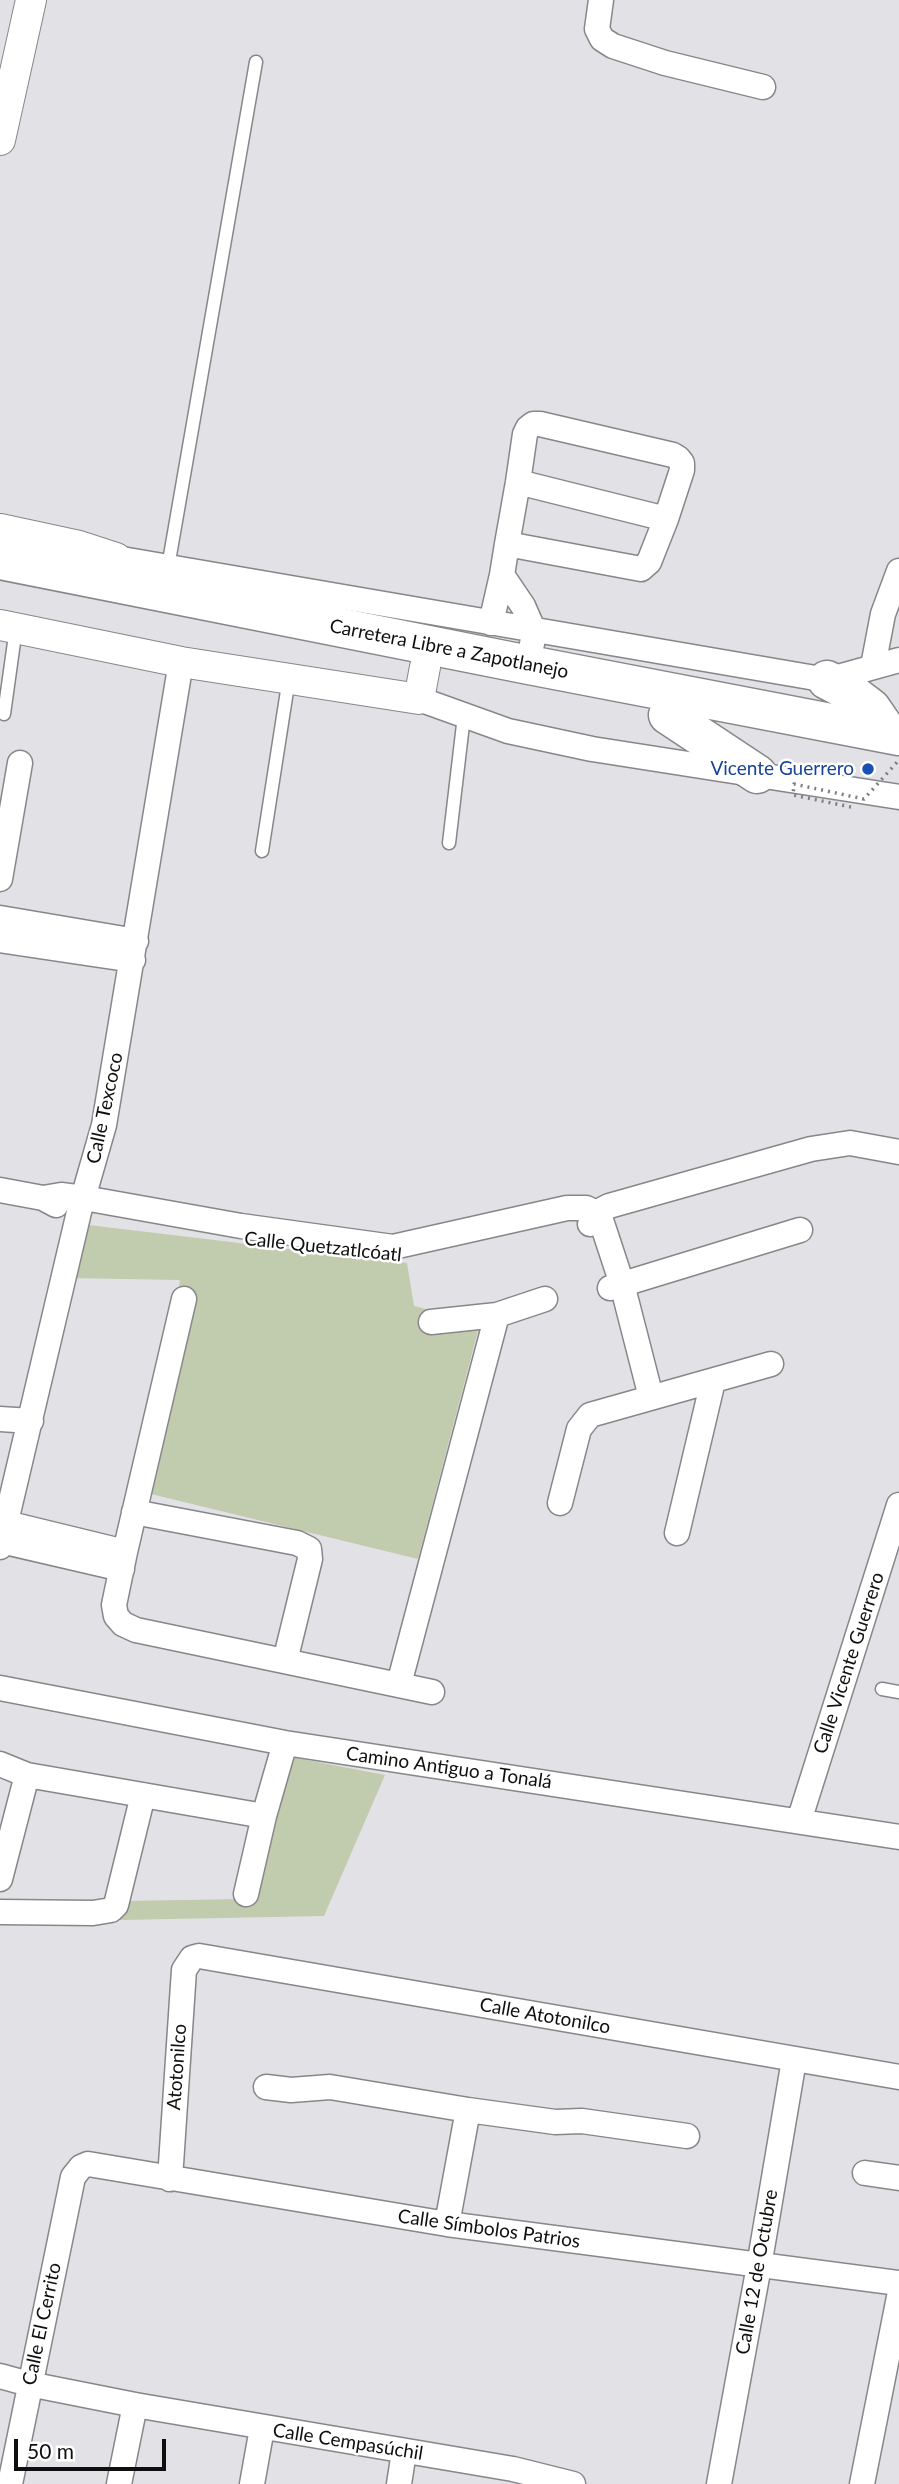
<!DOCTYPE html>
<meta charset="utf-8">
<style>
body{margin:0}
#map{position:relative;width:899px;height:2484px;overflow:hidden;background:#e2e2e6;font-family:Lato,sans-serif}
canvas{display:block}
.scale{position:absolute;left:14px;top:2439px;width:152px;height:32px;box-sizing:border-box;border:4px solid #0f0f10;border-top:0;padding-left:9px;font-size:21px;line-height:24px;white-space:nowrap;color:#0f0f10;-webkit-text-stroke:5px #fff;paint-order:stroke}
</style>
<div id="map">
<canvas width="899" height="2484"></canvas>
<div class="scale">50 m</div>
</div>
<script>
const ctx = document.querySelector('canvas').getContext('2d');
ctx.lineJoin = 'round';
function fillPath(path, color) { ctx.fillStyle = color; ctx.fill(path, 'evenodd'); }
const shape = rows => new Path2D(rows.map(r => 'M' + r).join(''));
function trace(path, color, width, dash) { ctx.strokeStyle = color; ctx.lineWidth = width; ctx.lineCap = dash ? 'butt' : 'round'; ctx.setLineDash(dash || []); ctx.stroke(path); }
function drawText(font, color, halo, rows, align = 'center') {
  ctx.font = font + ' Lato,sans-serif'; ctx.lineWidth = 5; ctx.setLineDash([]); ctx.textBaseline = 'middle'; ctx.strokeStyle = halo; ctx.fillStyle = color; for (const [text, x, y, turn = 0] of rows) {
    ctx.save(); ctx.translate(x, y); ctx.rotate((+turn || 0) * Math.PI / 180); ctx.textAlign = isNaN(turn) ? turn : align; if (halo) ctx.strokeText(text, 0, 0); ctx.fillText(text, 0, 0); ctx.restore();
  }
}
fillPath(shape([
 [80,1224,407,1263,414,1306,480,1323,418,1559,151,1494,180,1280,65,1278],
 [291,1757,385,1775,324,1916,120,1920,124,1901,245,1899]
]), '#c1cbae');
const service = shape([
 [168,567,256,62],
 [4,714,16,628],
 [449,843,464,716],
 [262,851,289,678],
 [882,1689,899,1692]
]);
const minor = shape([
 [601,0,597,29,602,39,613,46,665,63,763,87],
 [518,482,666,519],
 [116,558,827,680,899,660],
 [502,575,523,606,534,631,532,644],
 [491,623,502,575,507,544,518,482,525,434,528,428,533,424,540,424,673,455,678,458,682,463,682,470,666,519,649,562,641,569,507,544],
 [873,666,883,614,899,571],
 [419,699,508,731,592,749,899,797],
 [0,879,20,763],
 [0,918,136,941],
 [0,940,133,960],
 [0,1190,43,1198,56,1205],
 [43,1198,61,1195,84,1198,241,1226,393,1247,567,1208,586,1208,599,1214,622,1284,651,1397],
 [590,1224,603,1209,609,1206,811,1149,850,1143,899,1152],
 [610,1288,800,1230],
 [184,1299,125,1552,114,1605,116,1616,123,1624,136,1630,432,1692],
 [431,1322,497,1315,545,1299],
 [0,1419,31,1421],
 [560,1503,579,1429,590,1415,771,1364],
 [134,1512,297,1543,309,1549,310,1559,285,1661],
 [6,1523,125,1552],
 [677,1533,713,1381],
 [1,1541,122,1569],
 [0,1547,79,1212,104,1125,181,662],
 [399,1684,497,1315],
 [0,1688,285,1743,899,1837],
 [0,1764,27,1775,264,1816],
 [799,1821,899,1505],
 [0,1879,27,1775],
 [246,1894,264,1816,285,1743],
 [0,1912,93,1913,111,1910,116,1905,143,1795],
 [266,2087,291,2090,330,2087,468,2110,555,2122,582,2121,687,2136],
 [865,2173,899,2178],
 [170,2179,184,1970,192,1958,199,1956,899,2077],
 [447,2224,468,2110],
 [0,2376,29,2384,135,2405,513,2469,573,2484],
 [10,2484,73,2177,81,2167,88,2164,447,2224,899,2283],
 [119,2484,135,2405],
 [252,2484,262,2428],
 [399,2484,404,2452],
 [719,2484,759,2266,794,2060],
 [862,2484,899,2297]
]);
const tertiary = shape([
 [0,140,31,0],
 [0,529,79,546,116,558],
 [0,625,181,662,419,699,425,667]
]);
const primary = shape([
 [0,560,529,665,899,736],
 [827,680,850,692,871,708,889,734],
 [668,715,757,774]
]);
trace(service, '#87878a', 15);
trace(minor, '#87878a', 27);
trace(tertiary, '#87878a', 32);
trace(primary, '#87878a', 41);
trace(service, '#fff', 12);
trace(minor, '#fff', 24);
trace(tertiary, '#fff', 30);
trace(primary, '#fff', 38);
trace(shape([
 [851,807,793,795,794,784,864,799,899,760]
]), '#7e7e80', 3.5, [2, 5]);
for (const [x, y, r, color] of [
 [868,769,7,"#1a4fb4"]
]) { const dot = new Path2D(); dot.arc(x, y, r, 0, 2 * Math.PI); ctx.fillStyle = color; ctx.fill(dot); trace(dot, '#fff', 2.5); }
drawText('19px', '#0f0f10', '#fff', [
 ["Carretera Libre a Zapotlanejo",449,649,11],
 ["Calle Texcoco",105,1108,-78],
 ["Calle Quetzatlcóatl",323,1247,6],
 ["Calle Vicente Guerrero",849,1663,-72],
 ["Camino Antiguo a Tonalá",449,1768,8],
 ["Calle Atotonilco",545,2016,10],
 ["Atotonilco",177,2067,-86],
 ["Calle Símbolos Patrios",489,2229,8],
 ["Calle 12 de Octubre",757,2272,-80],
 ["Calle El Cerrito",42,2324,-78],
 ["Calle Cempasúchil",348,2442,9]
]);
drawText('19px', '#164399', '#fff', [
 ["Vicente Guerrero",854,769]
], 'right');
</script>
